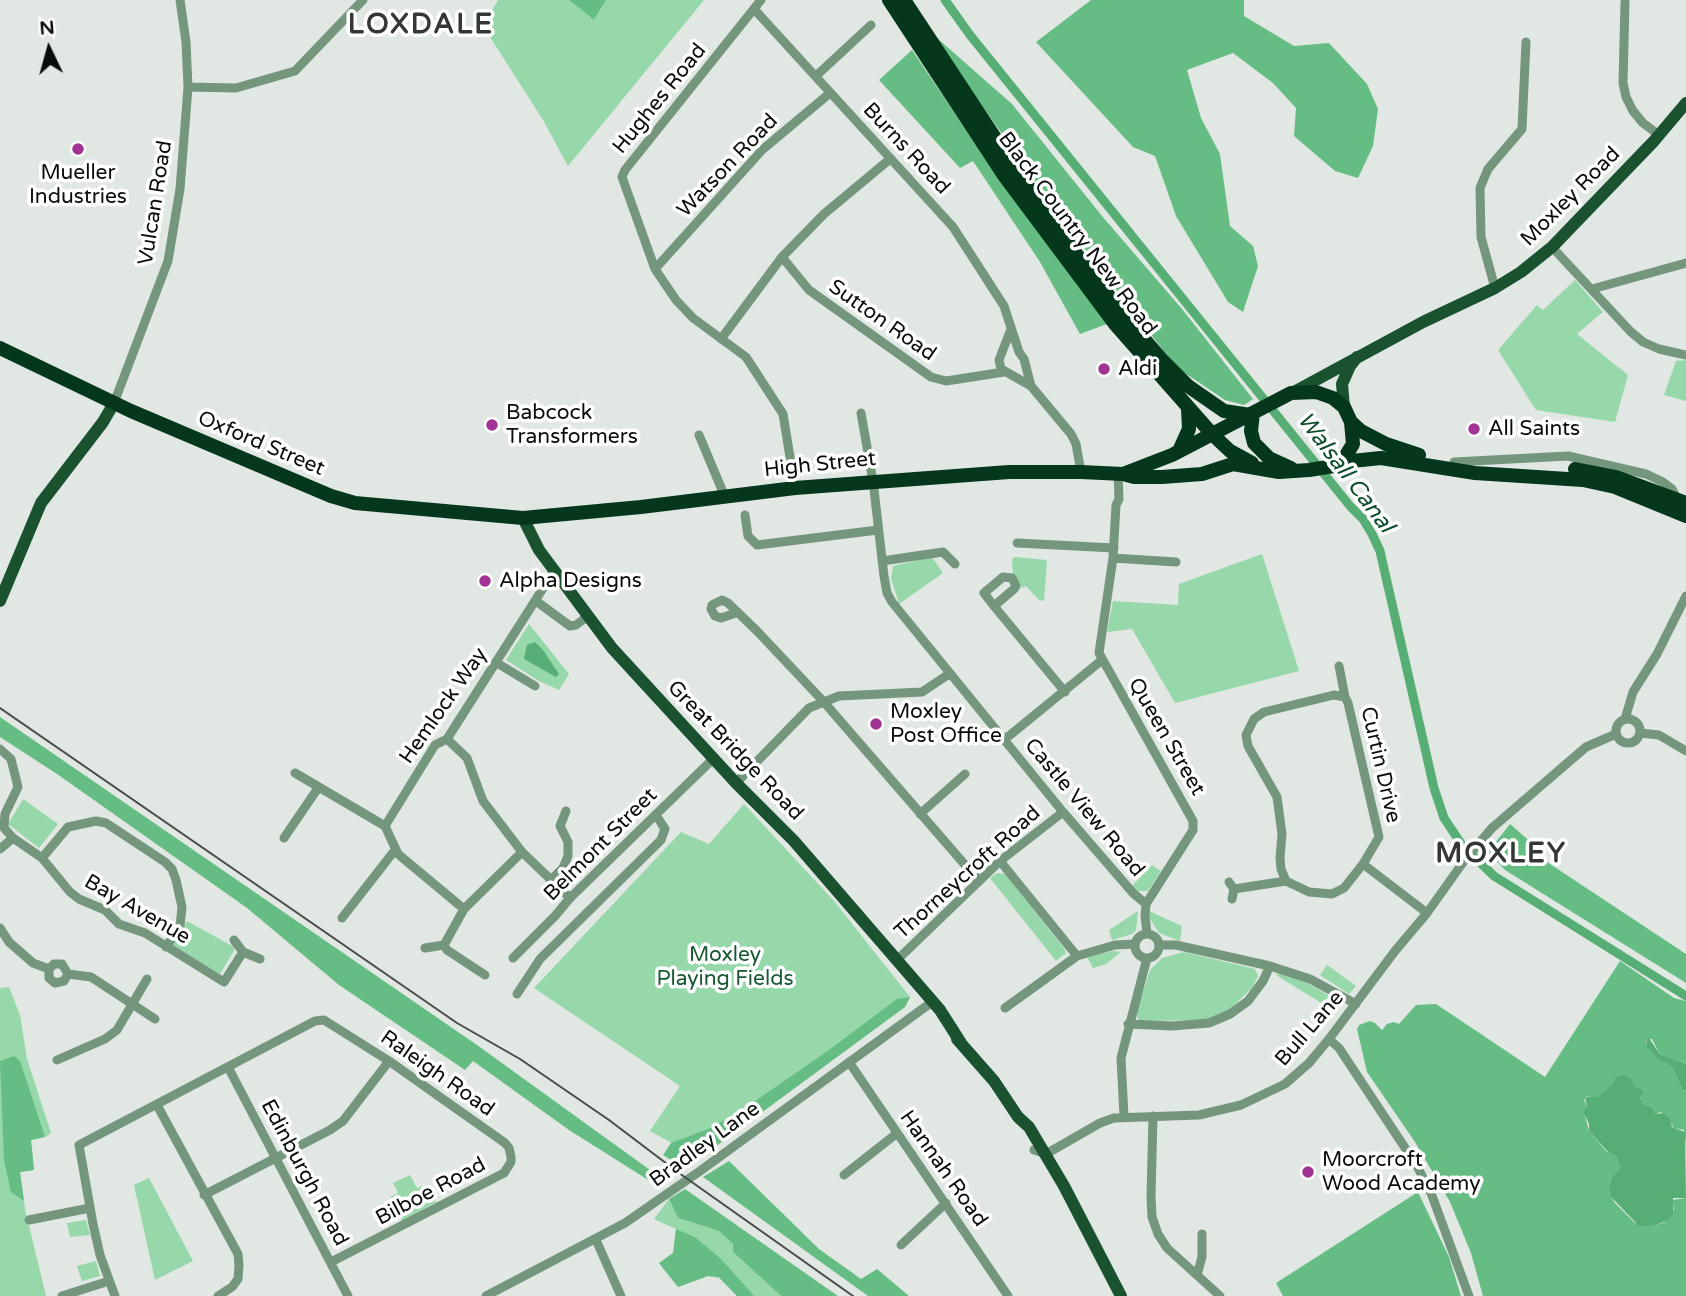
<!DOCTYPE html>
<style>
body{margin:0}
#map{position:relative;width:1686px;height:1296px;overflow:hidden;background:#e1e7e2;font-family:"Varela Round",sans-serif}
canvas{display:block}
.north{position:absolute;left:14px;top:14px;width:70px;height:70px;-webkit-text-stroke:5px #fff;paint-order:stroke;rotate:355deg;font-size:19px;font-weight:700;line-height:28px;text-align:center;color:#0a0c0b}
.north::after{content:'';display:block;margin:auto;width:24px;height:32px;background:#0a0c0b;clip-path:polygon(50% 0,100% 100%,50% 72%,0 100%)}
</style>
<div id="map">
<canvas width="1686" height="1296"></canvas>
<div class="north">N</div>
</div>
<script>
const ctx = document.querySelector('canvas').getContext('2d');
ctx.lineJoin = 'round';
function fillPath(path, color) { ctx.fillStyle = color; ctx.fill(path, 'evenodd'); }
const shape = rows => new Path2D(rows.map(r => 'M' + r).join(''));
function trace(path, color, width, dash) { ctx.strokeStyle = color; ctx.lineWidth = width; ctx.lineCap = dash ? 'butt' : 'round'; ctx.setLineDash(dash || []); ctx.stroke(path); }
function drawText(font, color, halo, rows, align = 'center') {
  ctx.font = font + ' "Varela Round",sans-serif'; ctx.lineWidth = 7; ctx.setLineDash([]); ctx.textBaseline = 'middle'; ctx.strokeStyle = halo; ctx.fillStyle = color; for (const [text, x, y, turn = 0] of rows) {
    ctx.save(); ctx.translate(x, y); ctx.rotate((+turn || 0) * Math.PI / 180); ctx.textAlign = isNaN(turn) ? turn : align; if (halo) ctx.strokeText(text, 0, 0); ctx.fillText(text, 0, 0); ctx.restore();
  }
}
fillPath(shape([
 [498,0,569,0,594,20,606,0,704,0,568,166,543,120,483,26],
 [1575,280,1603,312,1577,334,1628,375,1615,422,1536,410,1498,350,1537,305,1543,310],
 [1686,360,1686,401,1664,395,1676,361],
 [1262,554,1299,671,1175,703,1132,629,1107,632,1113,601,1178,605,1179,584],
 [932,557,943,573,899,604,891,578,893,566],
 [1015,557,1047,560,1044,601,1039,600,1026,586,1022,588,1013,577,1012,559],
 [529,624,569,674,559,690,539,681,506,660],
 [23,799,58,824,39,848,8,824],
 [744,804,834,901,910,997,905,1007,688,1152,650,1131,680,1086,534,988,681,832,709,844],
 [1152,865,1161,871,1148,891,1138,891,1132,886],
 [997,873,1005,874,1064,948,1066,953,1056,961,990,878],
 [1138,911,1136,930,1132,934,1112,940,1109,930],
 [1149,911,1182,926,1180,941,1159,933,1150,919],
 [187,921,234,947,234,951,220,974,172,945],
 [1113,951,1121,952,1106,964,1093,968,1087,957],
 [1184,952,1255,969,1258,976,1252,988,1229,1010,1206,1020,1139,1021,1136,1014,1150,970,1162,958],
 [1327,965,1356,986,1349,994,1320,975],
 [1279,973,1302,980,1338,1001,1340,1007,1336,1012,1276,975],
 [9,987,20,1015,27,1059,51,1133,45,1137,31,1140,34,1170,20,1172,25,1209,46,1296,0,1296,0,988],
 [410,1175,417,1188,426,1185,436,1202,402,1221,390,1197,398,1193,393,1183],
 [149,1178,193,1261,155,1280,134,1185],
 [669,1199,678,1218,719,1231,733,1244,733,1252,781,1296,737,1296,719,1278,708,1276,678,1287,659,1263,673,1253,676,1229,654,1219],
 [86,1220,90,1235,70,1237,67,1223],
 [96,1261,100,1276,82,1281,77,1266]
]), '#96d8a9');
fillPath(shape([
 [569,0,606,0,594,20],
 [1091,0,1244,0,1244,16,1294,46,1329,43,1367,84,1378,109,1373,146,1358,178,1335,171,1294,136,1296,108,1273,83,1233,53,1187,70,1201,118,1220,154,1230,226,1253,246,1258,266,1243,312,1228,302,1176,216,1155,156,1133,147,1036,42],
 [937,38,1012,104,1102,216,1182,309,1253,399,1244,405,1225,400,1176,367,1062,219,959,73],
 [912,50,981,152,1107,324,1080,334,1040,262,973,161,960,168,879,80],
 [0,717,477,1045,650,1170,661,1188,569,1130,473,1061,465,1070,339,985,247,908,57,774,0,737],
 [1510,824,1533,844,1538,856,1686,954,1686,983,1505,870,1488,852],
 [1620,961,1674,998,1686,1001,1686,1064,1659,1053,1652,1039,1647,1039,1646,1043,1652,1053,1672,1067,1682,1089,1686,1091,1686,1144,1684,1130,1674,1128,1666,1115,1661,1112,1656,1114,1652,1107,1644,1104,1640,1098,1644,1092,1643,1089,1633,1086,1621,1074,1615,1077,1612,1084,1597,1099,1592,1096,1586,1097,1584,1100,1587,1106,1584,1111,1589,1131,1607,1152,1616,1156,1620,1168,1611,1178,1609,1194,1615,1203,1635,1223,1655,1225,1663,1223,1667,1221,1674,1209,1672,1200,1686,1198,1686,1296,1483,1296,1471,1253,1450,1202,1415,1142,1367,1072,1357,1029,1359,1025,1370,1021,1375,1023,1382,1030,1387,1024,1394,1022,1399,1024,1416,1005,1436,1004,1545,1077],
 [910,997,905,1007,685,1169,663,1155,671,1143,706,1130,738,1113,829,1050,897,999],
 [14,1056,20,1061,45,1137,31,1140,34,1170,20,1172,24,1201,11,1192,4,1160,0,1061],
 [729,1161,819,1249,861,1279,877,1269,909,1296,868,1296,703,1177],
 [685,1189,838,1296,781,1296,733,1252,733,1244,719,1231,678,1218,669,1199],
 [1418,1192,1449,1257,1461,1296,1283,1296,1276,1283],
 [676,1229,695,1237,721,1259,754,1296,737,1296,719,1277,708,1276,678,1287,659,1263,673,1253]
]), '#66bd83');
fillPath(shape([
 [535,642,543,650,559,674,556,677,524,659,527,645],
 [1649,1038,1659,1053,1686,1064,1686,1091,1682,1089,1672,1067,1656,1057,1646,1046,1647,1039],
 [1621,1074,1632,1079,1634,1086,1643,1089,1644,1093,1640,1098,1644,1104,1652,1107,1656,1114,1664,1113,1670,1119,1672,1127,1685,1132,1686,1198,1673,1198,1673,1214,1667,1221,1655,1225,1639,1226,1610,1196,1609,1191,1611,1178,1620,1168,1616,1156,1609,1153,1589,1131,1589,1124,1583,1111,1587,1106,1585,1098,1592,1096,1597,1098,1612,1084,1615,1077]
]), '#57ae75');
trace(shape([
 [945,0,970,35,1350,506,1363,519,1372,534,1380,551,1434,788,1444,818,1462,845,1494,876,1686,996]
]), '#57ae75', 9);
trace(shape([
 [761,0,625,170,622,177,655,269,676,300,693,318,746,357,783,414,795,488],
 [1625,2,1623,83,1626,97,1633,111,1643,123,1659,135],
 [754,9,953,227,1004,306,1019,352,1024,359,1031,386],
 [816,76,871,25],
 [188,87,236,88,295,71,363,0],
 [1552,247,1630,331,1643,342,1659,349,1686,355],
 [782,257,809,290,931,377,946,381,1004,372],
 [655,269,762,150,830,93],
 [1495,288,1481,237,1480,188,1488,169,1522,129,1526,42],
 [1592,289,1686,263],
 [1011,329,999,360,1001,369,1031,386,1071,434,1076,444,1081,472],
 [721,339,782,257,824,214,890,159],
 [114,403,168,261,180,189,188,87,186,42,180,0],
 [861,413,873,481,884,576,887,593,892,602,1063,812,1133,893,1146,904],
 [699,435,725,497],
 [1454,462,1568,456,1646,474,1661,481,1672,489,1677,499],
 [1118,474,1119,499,1116,505,1113,558,1099,653,1193,821,1193,830,1146,904,1145,916,1147,933],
 [745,515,748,536,757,545,878,530],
 [1017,543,1114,548],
 [1113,558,1176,562],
 [882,561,943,552,955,564],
 [536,601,570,626,576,625,588,616],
 [994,606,1014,589,1016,586,1012,578,1003,577,984,593,994,606,1065,692],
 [736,613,721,618,715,616,711,609,712,605,722,600,728,603,757,631,823,701,979,881],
 [497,663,535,686],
 [1339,666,1345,697],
 '1616 731a12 12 0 1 1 24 0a12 12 0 1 1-24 0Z',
 [1625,719,1633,692,1657,654,1686,596],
 [1640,733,1659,735,1686,751],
 [447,739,467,758,483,801,522,852,570,898],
 [1004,740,1102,660],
 [0,749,11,759,18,787,5,814,4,828,13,838,42,858,70,892,79,899,105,910,119,924,145,933,224,982,243,952],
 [295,773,385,826,398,854,464,909,444,945,447,950,485,975],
 [736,783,809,708,839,696,922,692,949,674],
 [920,814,965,774],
 [385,826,435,745,447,739,554,571],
 [284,838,318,788],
 [0,849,13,838],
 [42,858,68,827,96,821,106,823,165,862,172,869,176,880,182,907,180,926,166,947],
 [1000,861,1077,956],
 [1363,864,1379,837,1348,703,1345,697,1334,695,1264,712,1254,719,1246,735,1248,746,1277,797,1282,834,1280,858,1281,869,1286,881,1309,892,1332,894,1344,888,1363,864,1427,913],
 [550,881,563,868,568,856,568,842,560,826,566,811],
 [1229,882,1234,889,1232,899],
 [1234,889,1286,881],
 [464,909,522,852],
 [342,918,395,850],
 [0,928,9,942,33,963,49,969],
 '1135 946a12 12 0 1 1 24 0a12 12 0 1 1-24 0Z',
 [234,940,243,952,260,959],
 [1159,945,1176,945,1270,966,1310,979,1356,1004],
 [425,948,444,945],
 [513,958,555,916,570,898,714,758],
 [897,960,1000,861,1063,812],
 [49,969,49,978,55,983,64,981,68,974],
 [49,969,54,964,62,964,68,974],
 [68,974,91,977,155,1019],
 [517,994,540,959,661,840,665,829,656,815],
 [1005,1008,1077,956,1115,945,1134,944],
 [1128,1024,1172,1026,1209,1023,1230,1014,1248,1001,1263,981,1270,966],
 [1329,1039,1339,1048,1417,1166,1431,1193,1469,1296],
 [57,1060,105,1039,117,1030,147,979],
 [849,1062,1008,1296],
 [228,1067,348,1296],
 [157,1105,238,1254,239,1266,238,1279,232,1287,218,1296],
 [1124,1116,1121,1058,1147,958],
 [1153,1116,1151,1197,1152,1217,1158,1234,1167,1248,1220,1296],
 [1034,1150,1046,1154,1100,1123,1114,1118,1199,1115,1241,1105,1285,1084,1309,1063,1329,1039,1395,951,1427,913,1464,861,1492,828,1586,747,1616,734],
 [844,1175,896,1134],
 [204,1195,330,1130,343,1121,389,1061],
 [29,1220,90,1208],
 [596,1240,621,1296],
 [901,1245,946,1203],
 [1197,1275,1202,1257,1202,1234],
 [62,1296,109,1281],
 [115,1296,100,1255,93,1224,79,1145,315,1021,324,1020,389,1061,505,1143,509,1148,511,1157,511,1162,504,1173,331,1262],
 [486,1296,625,1223,700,1171,932,1002]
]), '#74967d', 9);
trace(shape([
 [1292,393,1423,322,1495,288,1521,272,1552,247,1654,141,1686,103],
 [1344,407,1342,384,1350,366,1357,357],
 [523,518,539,550,612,648,736,783,794,841,940,1010,961,1043],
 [0,601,41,503,103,422,114,403],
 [957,1039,994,1081,1018,1117,1029,1127,1064,1186,1121,1296]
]), '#1a5230', 12);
trace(shape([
 [889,0,1003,174,1115,324,1212,434,1230,451,1252,463],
 [904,0,1013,165,1077,255,1125,317,1163,361,1188,386,1224,411,1250,415],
 [0,348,131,411,331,496,355,503,523,518,641,507,795,488,1009,472,1081,472,1123,474,1134,477,1162,477,1202,474,1233,464,1279,472,1309,470,1334,466,1342,462,1353,444,1351,422,1344,407,1333,398,1316,392,1291,393,1172,455,1123,474],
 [1253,413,1251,431,1254,443,1269,458,1291,468],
 [1351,422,1361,431,1386,444,1419,455],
 [1179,451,1189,429,1188,409],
 [1342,462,1381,458,1475,473,1583,480,1615,487,1686,516],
 [1575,469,1616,477,1686,503]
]), '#04371b', 14);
trace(shape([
 [0,708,457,1023,520,1059,609,1120,679,1173,853,1296]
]), '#484b49', 2);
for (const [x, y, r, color] of [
 [78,149,7,"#a03393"],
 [1104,369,7,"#a03393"],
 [492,425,7,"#a03393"],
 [1474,429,7,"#a03393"],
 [485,581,7,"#a03393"],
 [876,724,7,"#a03393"],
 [1308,1172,7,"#a03393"]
]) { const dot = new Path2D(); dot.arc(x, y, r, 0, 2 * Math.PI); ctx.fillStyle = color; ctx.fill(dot); trace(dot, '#fff', 2.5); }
drawText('21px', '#0a0c0b', '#fff', [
 ["Hughes Road",660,99,-51],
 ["Burns Road",906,149,47],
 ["Watson Road",728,166,-46],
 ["Moxley Road",1571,197,-45],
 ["Vulcan Road",156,203,-81],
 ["Black Country New Road",1077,234,53],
 ["Sutton Road",882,321,35],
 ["Oxford Street",261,444,23],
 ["High Street",820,465,-6],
 ["Hemlock Way",444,706,-55],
 ["Queen Street",1166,737,60],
 ["Great Bridge Road",735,751,46],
 ["Curtin Drive",1380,765,77],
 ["Castle View Road",1084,808,50],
 ["Belmont Street",601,845,-45],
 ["Thorneycroft Road",968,873,-42],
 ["Bay Avenue",137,910,30],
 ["Bull Lane",1310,1029,-49],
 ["Raleigh Road",437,1074,35],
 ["Bradley Lane",705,1145,-36],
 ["Hannah Road",943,1169,55],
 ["Edinburgh Road",304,1173,62],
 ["Bilboe Road",431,1192,-28]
]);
drawText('21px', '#0a0c0b', '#fff', [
 ["Mueller",78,173,"center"],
 ["Industries",78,197,"center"],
 ["Aldi",1118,369],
 ["Babcock",506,413],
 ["Transformers",506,437],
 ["All Saints",1488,429],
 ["Alpha Designs",499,581],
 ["Moxley",890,712],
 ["Post Office",890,736],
 ["Moorcroft",1322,1160],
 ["Wood Academy",1322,1184]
], 'left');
drawText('21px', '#185832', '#fff', [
 ["Moxley",725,955],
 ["Playing Fields",725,979]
]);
drawText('italic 23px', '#0c4f2a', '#fff', [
 ["Walsall Canal",1345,473,53]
]);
ctx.letterSpacing = '2px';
drawText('bold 28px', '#333834', '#fff', [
 ["LOXDALE",421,26],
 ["MOXLEY",1501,855]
]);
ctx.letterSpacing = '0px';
</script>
